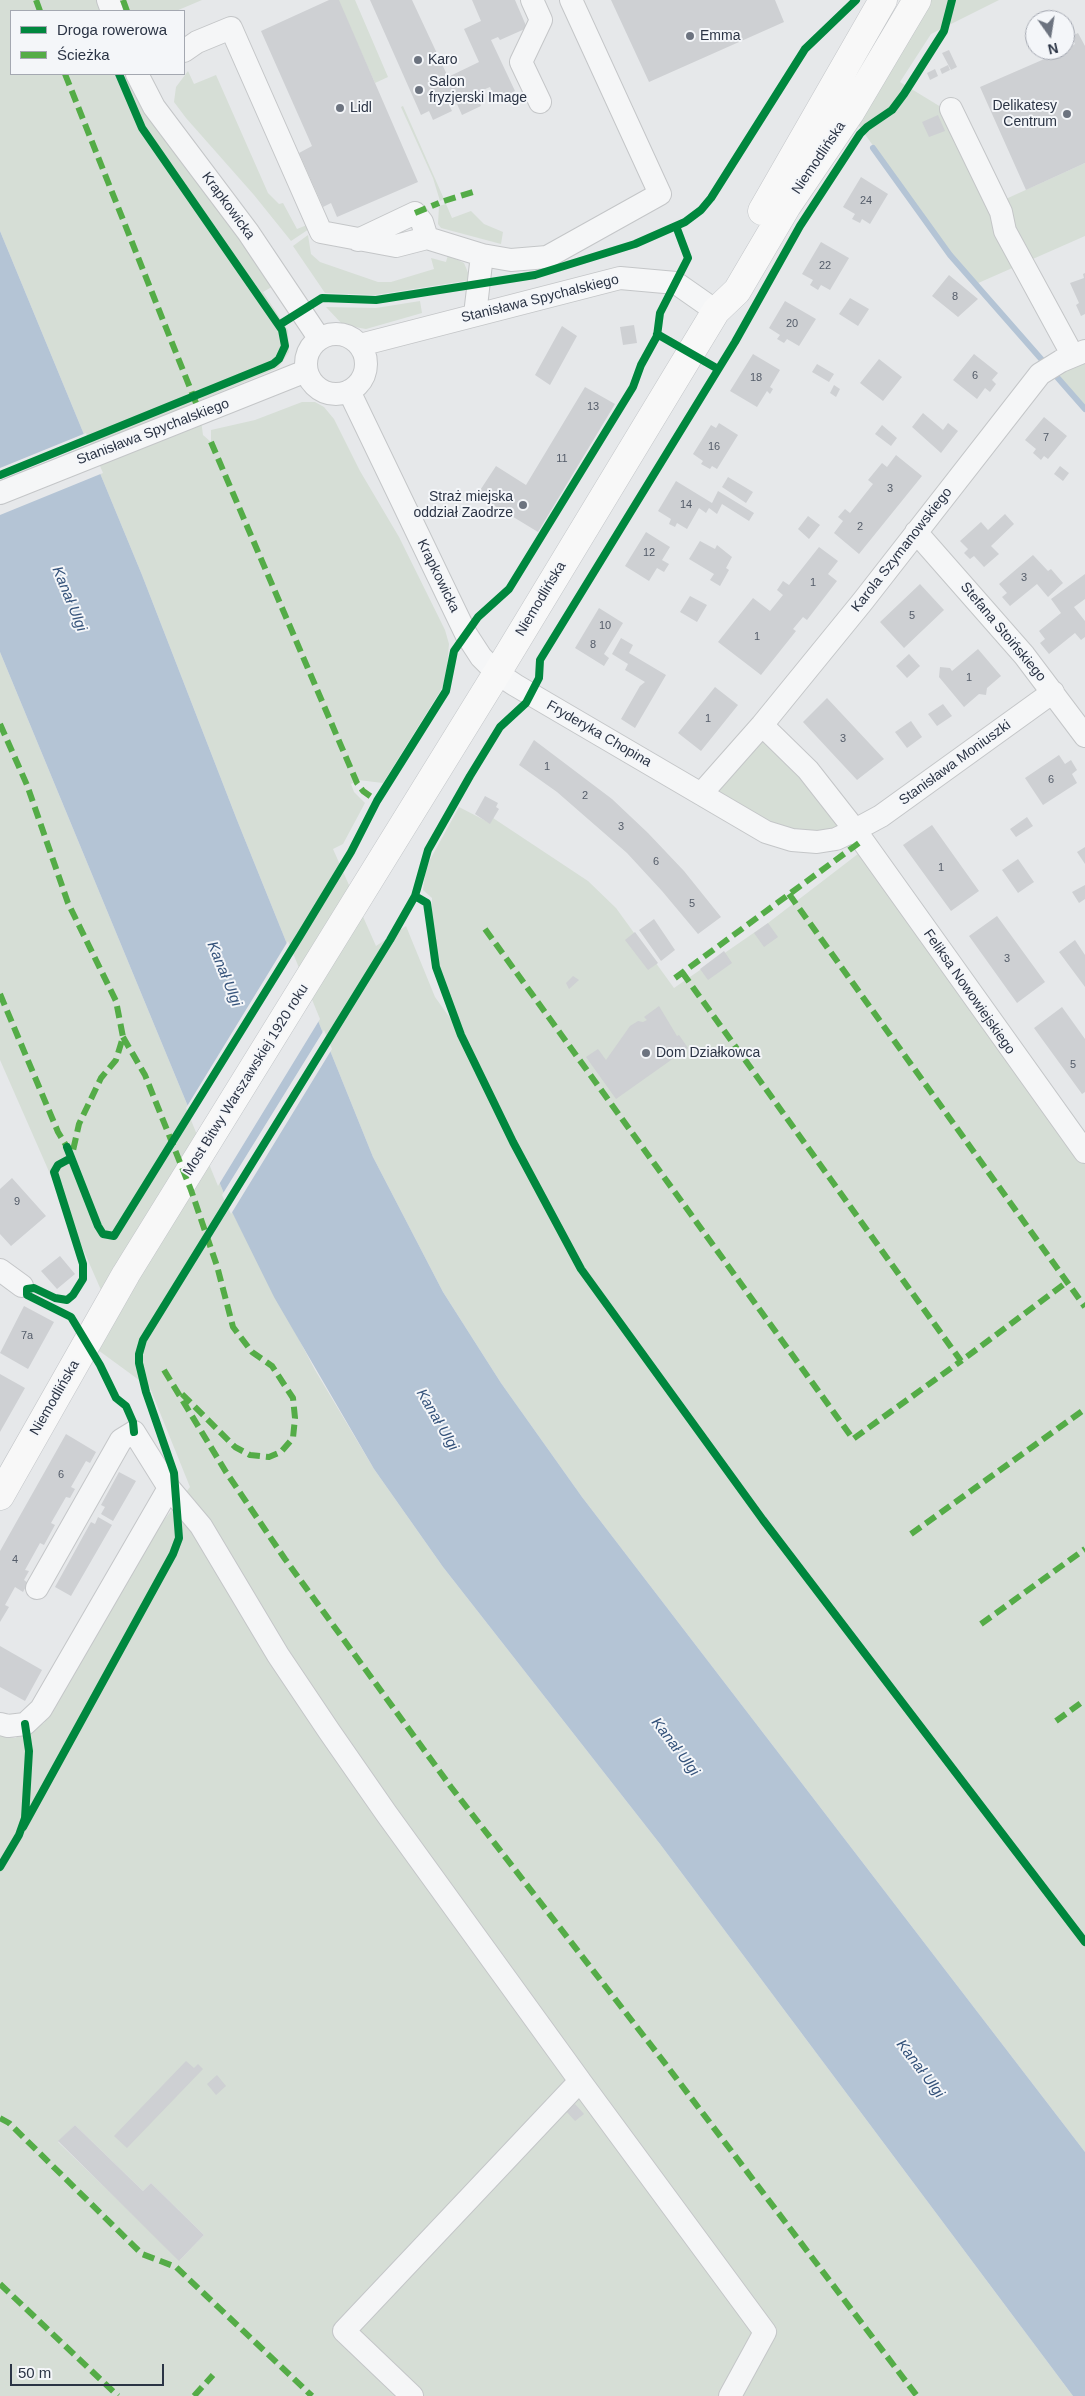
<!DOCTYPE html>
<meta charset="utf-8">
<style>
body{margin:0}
#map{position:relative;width:1085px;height:2396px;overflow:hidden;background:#e6e8ea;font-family:Arial,sans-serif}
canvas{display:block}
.legend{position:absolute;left:10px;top:10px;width:175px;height:65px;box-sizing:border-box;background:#f4f6f9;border:1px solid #a4a8b1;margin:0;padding:6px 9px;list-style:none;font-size:15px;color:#2b3445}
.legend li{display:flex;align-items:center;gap:10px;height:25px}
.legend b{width:25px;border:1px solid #a4a8b1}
.north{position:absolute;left:1025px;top:10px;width:50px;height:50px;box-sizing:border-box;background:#f4f6f9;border:1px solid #a4a8b1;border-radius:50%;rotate:167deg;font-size:14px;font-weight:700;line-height:20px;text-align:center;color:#2b3445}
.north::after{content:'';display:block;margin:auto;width:18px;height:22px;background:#6c737f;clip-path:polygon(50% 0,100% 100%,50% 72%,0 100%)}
.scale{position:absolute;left:10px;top:2364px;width:154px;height:22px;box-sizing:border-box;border:2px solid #2b3445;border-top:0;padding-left:6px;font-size:15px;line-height:18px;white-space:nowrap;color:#2b3445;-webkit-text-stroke:4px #f4f6f9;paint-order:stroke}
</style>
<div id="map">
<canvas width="1085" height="2396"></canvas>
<ul class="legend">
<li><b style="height:6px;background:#00873e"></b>Droga rowerowa</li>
<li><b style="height:6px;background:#54ac47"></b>Ścieżka</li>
</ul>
<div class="north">N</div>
<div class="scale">50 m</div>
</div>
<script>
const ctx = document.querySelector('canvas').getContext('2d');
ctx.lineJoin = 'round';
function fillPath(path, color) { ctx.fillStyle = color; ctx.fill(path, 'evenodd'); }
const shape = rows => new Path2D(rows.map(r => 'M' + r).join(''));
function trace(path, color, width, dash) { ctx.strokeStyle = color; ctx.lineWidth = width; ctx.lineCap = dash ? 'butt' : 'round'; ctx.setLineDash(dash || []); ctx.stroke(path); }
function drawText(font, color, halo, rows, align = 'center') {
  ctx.font = font + ' Arial,sans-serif'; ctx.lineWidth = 4; ctx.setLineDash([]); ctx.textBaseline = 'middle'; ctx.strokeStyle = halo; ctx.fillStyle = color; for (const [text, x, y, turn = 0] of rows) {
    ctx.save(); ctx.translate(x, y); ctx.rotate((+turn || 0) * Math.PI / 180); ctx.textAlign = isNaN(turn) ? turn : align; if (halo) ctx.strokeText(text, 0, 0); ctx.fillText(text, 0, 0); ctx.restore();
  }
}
fillPath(shape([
 [0,0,202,0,176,11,11,11,11,74,137,74,282,281,263,292,288,330,289,352,278,368,201,400,200,413,203,435,211,442,211,430,255,420,302,402,315,402,324,407,334,419,360,471,399,537,445,630,449,644,446,679,441,690,383,783,358,780,351,784,354,792,365,803,343,844,333,849,376,946,406,926,435,997,460,1032,436,967,432,950,432,898,423,890,426,867,459,807,490,823,493,818,588,881,616,908,674,988,768,923,867,847,1085,1152,1085,2152,582,1497,501,1383,443,1292,373,1157,237,820,142,575,0,231],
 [338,0,355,0,388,77,375,83],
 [917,0,999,0,931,34,900,82,954,115,997,203,1085,163,1085,236,976,284,950,255,850,113],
 [188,71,194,84,216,75,268,193,279,204,283,203,297,229,307,225,309,229,291,241,254,195,186,118,174,102,176,87],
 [403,106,444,199,440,201,433,178,401,107],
 [446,204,452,218,471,211,484,224,503,232,501,244,441,228,438,224,439,206],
 [308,235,311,254,320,262,378,282,391,282,434,269,431,258,446,262,448,255,464,263,471,280,375,295,325,293,293,246],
 [420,301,422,313,366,329,343,325,326,307,376,308],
 [1085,351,1085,409,1060,381,1061,361],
 [0,652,230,1208,315,1370,374,1469,443,1567,660,1844,1073,2396,0,2396,0,1735,15,1738,44,1723,152,1535,190,1487,150,1388,87,1342,108,1306,0,1060],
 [75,2125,143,2191,151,2183,204,2235,180,2260,58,2142],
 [762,725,855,830,817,842,701,794]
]), '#d6ded6');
fillPath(shape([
 [0,231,142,575,237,820,373,1157,443,1292,501,1383,582,1497,1085,2152,1085,2396,1073,2396,660,1844,443,1567,374,1469,274,1297,230,1208,0,652]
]), '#b4c4d5');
fillPath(shape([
 [86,433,103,473,0,515,0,468],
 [288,941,320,1019,218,1186,186,1108],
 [324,1030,332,1049,231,1214,222,1195]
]), '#e6e8ea');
trace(shape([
 [873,148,950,255,1085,409]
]), '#b4c4d5', 6);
fillPath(shape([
 [329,0,339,0,418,182,337,217,331,203,323,207,299,153,312,146,261,31],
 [370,0,412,0,448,77,479,62,464,29,481,21,472,0,515,0,527,28,500,40,498,37,491,40,515,91,496,100,490,87,476,93,481,106,462,115,457,104,450,107,452,111,433,120,429,111,421,115],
 [611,0,775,0,784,22,649,82],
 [1078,33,1085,46,1085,163,1026,190,980,87,1065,50,1075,44,1072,36],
 [949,50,957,67,951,70,942,53],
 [948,65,950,70,942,74,940,69],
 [935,69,938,76,930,80,927,73],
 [938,115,945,131,929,137,922,122],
 [861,177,888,194,870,224,862,219,860,223,852,219,855,214,843,207],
 [821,242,849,258,830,290,821,285,818,290,810,285,813,280,802,274],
 [1085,273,1085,314,1081,316,1076,305,1079,303,1070,283,1084,278,1083,274],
 [949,275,978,299,958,317,932,296],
 [850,298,869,309,858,326,839,314],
 [785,301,816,319,799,346,787,339,784,343,777,339,780,335,769,328],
 [634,325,637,343,623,345,620,327],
 [562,326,577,336,550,385,535,375],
 [753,354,780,370,770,387,773,389,770,394,767,391,757,407,730,391],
 [974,354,998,373,992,380,996,384,990,392,985,388,977,399,953,380],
 [879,359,902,377,883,401,860,383],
 [817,364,834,374,829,382,812,372],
 [834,385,840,389,836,397,830,393],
 [585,387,615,404,538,532,477,495,496,466,526,485],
 [923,413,943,430,948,423,958,431,941,453,912,427],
 [1044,417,1067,436,1048,459,1044,456,1041,460,1033,453,1036,449,1025,440],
 [719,423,738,435,717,469,712,466,710,469,701,464,703,461,693,454,711,425,716,428],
 [882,425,897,438,891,446,875,434],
 [896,455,922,476,859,554,834,533,843,521,838,517,845,509,850,513,873,484,868,480,882,463,887,467],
 [1060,466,1069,473,1063,481,1054,474],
 [728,477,753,492,746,503,722,487],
 [676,481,712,503,718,491,754,513,749,521,722,504,717,514,709,508,706,513,699,508,687,529,677,523,675,527,669,524,671,519,658,511],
 [1005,514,1014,524,991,546,999,554,984,567,974,556,970,559,964,553,968,549,960,541,981,522,988,530],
 [808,516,820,525,809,539,798,529],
 [646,532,670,547,662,560,669,564,664,572,657,568,649,581,625,566],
 [700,541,715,549,717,545,732,557,726,568,729,570,720,586,710,580,714,574,689,559],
 [819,547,838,561,828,574,837,581,807,620,803,617,793,629,796,631,761,675,718,642,753,598,770,611,783,595,777,590,783,581,789,585],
 [1033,555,1048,571,1051,569,1063,583,1048,597,1037,584,1010,606,1002,597,1007,593,999,584],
 [1085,574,1085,599,1074,607,1085,621,1085,637,1081,640,1075,633,1049,654,1040,643,1045,639,1039,631,1061,613,1051,599],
 [920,584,944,610,904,648,880,622],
 [690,596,707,605,697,622,680,612],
 [599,608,623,623,604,654,609,658,604,666,575,648],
 [621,638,633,645,629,653,666,675,635,728,621,719,640,686,645,682,625,670,628,664,612,654],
 [978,649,1001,676,987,688,986,695,979,694,964,707,939,677,940,667,950,668,952,671],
 [909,654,920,666,907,678,896,666],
 [715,687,738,705,701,751,678,733],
 [827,698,884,759,857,780,803,722],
 [943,704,952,716,937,726,928,714],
 [911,721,922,737,907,748,895,732],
 [534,740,612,799,648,833,684,871,721,917,698,934,662,891,627,853,557,792,519,765],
 [1059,755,1065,764,1071,760,1077,770,1072,774,1077,783,1043,805,1025,778],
 [485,796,498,803,496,807,499,809,490,824,475,814],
 [1027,817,1033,826,1016,837,1010,829],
 [932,825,979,891,951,911,903,845],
 [1085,847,1085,864,1077,852],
 [1018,859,1034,882,1018,893,1002,870],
 [1085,885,1085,899,1079,903,1072,892],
 [997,916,1045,982,1017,1003,969,936],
 [654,919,675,950,661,961,639,930],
 [768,923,778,937,764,947,754,933],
 [635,932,658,963,648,970,625,940],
 [1075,940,1085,955,1085,987,1059,952],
 [724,951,732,963,708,980,700,969],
 [573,976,579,980,569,989,566,983],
 [659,1006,677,1036,679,1035,688,1048,616,1099,586,1057,598,1049,606,1060,630,1026,638,1021,643,1022,647,1020,644,1017],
 [1062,1007,1085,1039,1085,1092,1082,1094,1034,1028],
 [12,1178,46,1216,11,1246,0,1234,0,1189],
 [60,1256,75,1274,57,1289,41,1271],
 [24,1306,54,1322,28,1369,0,1353],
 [0,1374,25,1388,0,1432],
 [66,1434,96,1452,90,1463,86,1461,71,1487,75,1489,70,1498,66,1497,51,1523,55,1525,44,1545,40,1543,25,1570,29,1571,24,1580,28,1583,23,1592,15,1587,5,1605,9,1607,0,1622,0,1551],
 [119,1472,136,1481,113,1521,101,1514,105,1507,101,1505],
 [98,1517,112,1525,71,1596,55,1587,91,1522,95,1524],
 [0,1646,42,1670,25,1701,0,1687],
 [186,2061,194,2068,198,2064,203,2069,127,2148,114,2136],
 [217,2075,226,2086,216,2095,207,2084],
 [575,2104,584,2114,575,2121,566,2111],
 [75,2125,143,2191,151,2183,204,2235,179,2261,58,2141]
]), '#ced0d3');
const minor = shape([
 [108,0,112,11],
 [532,0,541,20,521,62,540,102],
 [184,51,197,42,231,28,321,232,396,246,427,238,482,255,511,260,547,257,660,194,571,0],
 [137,74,154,107,248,232,319,338],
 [951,109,1001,212,1005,231,1073,356],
 [358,240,415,213,422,222,427,238],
 [477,314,476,306,482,255],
 '306 364a30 30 0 1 1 60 0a30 30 0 1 1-60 0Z',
 [360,345,620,278,676,283,716,311],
 [349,391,466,634,481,657,497,673,515,685,766,832,792,840,817,842,836,839,855,830,881,816,1053,692],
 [0,493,306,371],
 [916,532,1024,655,1085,736],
 [762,725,808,770,855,830,1085,1152],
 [701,794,762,725,863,601,1040,374,1061,361,1085,351],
 [0,1270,22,1286],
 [37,1588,121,1440,134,1432,169,1488,201,1526,278,1655,329,1731,386,1813,580,2081,344,2331,412,2396],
 [0,1724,8,1726,25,1724,41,1709,169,1488],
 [580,2081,765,2332,730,2396]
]);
const major = shape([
 [762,211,883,0],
 [0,1496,126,1274,497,673,716,311,737,291,787,206,850,113,917,0]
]);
trace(minor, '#c4c6c8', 24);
trace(major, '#c2c5c8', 29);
trace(minor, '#f5f6f7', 22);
trace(major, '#f8f8f8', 28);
trace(shape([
 [36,0,40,11],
 [123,0,127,11],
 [65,74,200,413],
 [444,201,473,192],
 [415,213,439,203],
 [211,442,357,783,363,791,377,801],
 [0,724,27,785,68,903,116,1001,123,1037,116,1060,101,1078,79,1124,72,1155],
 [789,894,1085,1307],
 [485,929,853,1439,961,1361],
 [682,972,961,1361,1067,1282],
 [675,978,863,840],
 [0,994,58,1132,67,1147],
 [123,1037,145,1075,191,1190,217,1266,233,1327,252,1352,272,1366,293,1398,295,1418,293,1438,281,1452,269,1457,250,1455,235,1447,182,1394],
 [164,1370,226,1472,285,1559,451,1787,667,2066,917,2396],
 [911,1534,1085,1409],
 [981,1624,1085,1549],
 [1056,1721,1085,1700],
 [0,2118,9,2123,142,2254,176,2267,312,2396],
 [0,2284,118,2396],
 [194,2396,213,2375]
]), '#54ac47', 6, [12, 6]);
trace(shape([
 [279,325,322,298,376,300,535,275,635,244,685,222,701,210,711,198,805,49,856,0],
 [657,334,718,369],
 [0,475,273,364,279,359,285,346,282,330,142,128,119,74],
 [415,896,427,903,436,967,461,1035,513,1142,581,1269,763,1520,1085,1942],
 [67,1147,98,1226,103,1234,114,1236,300,936,351,852,377,801,446,691,454,651,478,617,509,589,633,387,641,365,657,336,660,313,688,258,676,226],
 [71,1158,58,1165,54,1172,83,1264,83,1279,73,1295,67,1300,55,1298,34,1288,27,1289,27,1295,71,1317,100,1365,116,1398,126,1406,133,1422,134,1432],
 [23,1827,173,1554,179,1538,174,1473,146,1392,139,1363,139,1354,143,1340,390,940,415,896,428,850,470,776,500,727,526,703,539,678,540,660,735,342,800,226,860,134,867,127,892,110,904,94,944,31,952,0],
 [0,1867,19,1835,25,1818,29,1751,25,1724]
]), '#00873e', 8);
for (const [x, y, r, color] of [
 [690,36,5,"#6c737f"],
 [418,60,5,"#6c737f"],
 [419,90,5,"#6c737f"],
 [340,108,5,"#6c737f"],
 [1067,114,5,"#6c737f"],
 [523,505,5,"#6c737f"],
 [646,1053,5,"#6c737f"]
]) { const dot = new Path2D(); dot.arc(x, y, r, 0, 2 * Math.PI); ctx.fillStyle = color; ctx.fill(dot); trace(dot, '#f4f6f9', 2); }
drawText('11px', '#545c69', null, [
 ["24",866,201],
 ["22",825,266],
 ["8",955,297],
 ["20",792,324],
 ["6",975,376],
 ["18",756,378],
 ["13",593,407],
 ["7",1046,438],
 ["16",714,447],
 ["11",562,459],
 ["3",890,489],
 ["14",686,505],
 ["2",860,527],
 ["12",649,553],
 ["3",1024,578],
 ["1",813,583],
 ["5",912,616],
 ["10",605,626],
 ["1",757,637],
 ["8",593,645],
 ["1",969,678],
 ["1",708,719],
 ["3",843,739],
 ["1",547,767],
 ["6",1051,780],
 ["2",585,796],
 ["3",621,827],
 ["6",656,862],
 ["1",941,868],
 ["5",692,904],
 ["3",1007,959],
 ["5",1073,1065],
 ["9",17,1202],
 ["7a",27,1336],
 ["6",61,1475],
 ["4",15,1560]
]);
drawText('14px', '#2b3445', '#f4f6f9', [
 ["Emma",700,36],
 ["Karo",428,60],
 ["Salon",429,82],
 ["fryzjerski Image",429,98],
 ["Delikatesy",1057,106,"right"],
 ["Centrum",1057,122,"right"],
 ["Lidl",350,108],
 ["Straż miejska",513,497,"right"],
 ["oddział Zaodrze",513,513,"right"],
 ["Dom Działkowca",656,1053]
], 'left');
drawText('14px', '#2b3445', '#f4f6f9', [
 ["Niemodlińska",819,158,-56],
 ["Krapkowicka",228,206,54],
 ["Stanisława Spychalskiego",540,299,-14],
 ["Stanisława Spychalskiego",153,432,-21],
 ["Karola Szymanowskiego",902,550,-52],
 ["Krapkowicka",438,576,64],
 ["Niemodlińska",541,599,-59],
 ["Stefana Stoińskiego",1003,632,50],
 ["Fryderyka Chopina",599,734,30],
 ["Stanisława Moniuszki",955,763,-36],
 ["Feliksa Nowowiejskiego",969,992,55],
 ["Most Bitwy Warszawskiej 1920 roku",246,1080,-58],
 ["Niemodlińska",55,1398,-60]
]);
drawText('italic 15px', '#34527a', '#f4f6f9', [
 ["Kanał Ulgi",69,599,68],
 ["Kanał Ulgi",224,974,68],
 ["Kanał Ulgi",437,1420,60],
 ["Kanał Ulgi",675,1747,53],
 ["Kanał Ulgi",920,2069,53]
]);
</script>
